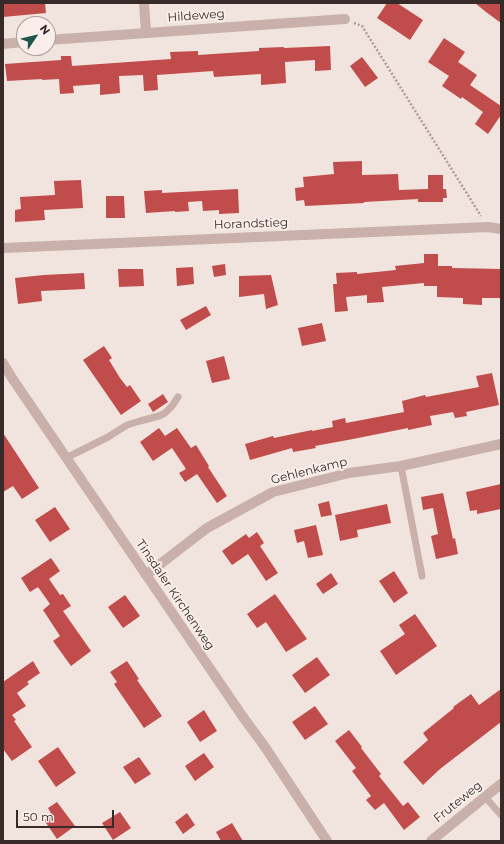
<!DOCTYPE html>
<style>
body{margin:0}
#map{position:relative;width:504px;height:844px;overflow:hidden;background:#f1e3dd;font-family:Montserrat,sans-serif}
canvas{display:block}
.frame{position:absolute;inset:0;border:4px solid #372a29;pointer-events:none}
.north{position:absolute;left:16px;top:16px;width:40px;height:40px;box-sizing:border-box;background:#f9eeea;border:1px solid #aba09d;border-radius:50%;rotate:55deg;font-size:11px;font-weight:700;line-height:16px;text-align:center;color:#372a29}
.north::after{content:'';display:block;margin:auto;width:14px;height:18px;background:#20564d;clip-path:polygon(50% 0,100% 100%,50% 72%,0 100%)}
.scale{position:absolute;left:16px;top:810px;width:98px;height:18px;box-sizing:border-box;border:2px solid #372a29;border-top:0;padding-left:5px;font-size:12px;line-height:14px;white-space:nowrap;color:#372a29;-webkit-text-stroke:3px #f9eeea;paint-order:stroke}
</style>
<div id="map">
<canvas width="504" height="844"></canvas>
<div class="frame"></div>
<div class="north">N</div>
<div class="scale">50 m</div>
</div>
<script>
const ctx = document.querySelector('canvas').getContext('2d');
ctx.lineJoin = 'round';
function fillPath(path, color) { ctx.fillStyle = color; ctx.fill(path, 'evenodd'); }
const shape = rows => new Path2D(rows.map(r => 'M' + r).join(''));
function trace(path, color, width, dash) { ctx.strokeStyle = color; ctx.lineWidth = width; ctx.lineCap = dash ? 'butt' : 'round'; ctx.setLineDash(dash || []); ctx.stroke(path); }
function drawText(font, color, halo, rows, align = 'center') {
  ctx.font = font + ' Montserrat,sans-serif'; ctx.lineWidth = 4; ctx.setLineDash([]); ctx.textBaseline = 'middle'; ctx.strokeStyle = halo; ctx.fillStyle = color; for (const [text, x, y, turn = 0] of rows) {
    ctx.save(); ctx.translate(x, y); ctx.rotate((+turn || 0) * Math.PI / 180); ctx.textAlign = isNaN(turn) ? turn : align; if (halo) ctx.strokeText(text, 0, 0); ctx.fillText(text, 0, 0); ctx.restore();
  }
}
fillPath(shape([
 [3,3,45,3,46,13,3,17],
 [387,3,397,3,423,20,410,40,377,18],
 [475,3,501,3,501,23,486,12],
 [444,38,465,52,458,62,477,75,470,85,501,106,501,115,488,134,475,124,483,112,462,97,461,99,442,86,449,76,428,62],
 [330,46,331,70,315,71,315,60,285,62,286,83,261,85,261,74,214,77,213,71,157,75,158,90,144,91,143,75,119,76,120,93,100,95,100,84,73,86,74,93,60,94,59,79,42,80,42,79,7,81,5,64,61,60,61,56,71,56,72,66,171,59,170,52,198,51,198,55,259,51,259,48,284,47,284,48],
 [362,57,378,78,365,87,350,66],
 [362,161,362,175,398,174,399,190,428,189,428,175,443,175,443,189,446,189,447,198,443,198,443,202,418,202,418,199,364,202,364,203,305,206,304,200,296,201,295,188,304,187,303,177,334,174,333,162],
 [81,180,83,208,44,210,45,220,15,222,15,210,21,209,20,197,55,195,54,181],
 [238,189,239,213,219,214,219,210,203,211,202,201,188,202,189,211,175,212,175,211,146,213,144,191,162,190,162,193],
 [106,196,124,196,125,218,106,218],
 [424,254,438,254,438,266,452,266,452,268,501,269,501,298,482,298,482,305,463,304,463,298,437,297,437,286,424,286,424,283,382,287,384,302,367,303,367,295,346,297,348,311,335,312,333,284,337,284,336,273,357,272,357,274,396,270,395,266,424,263],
 [225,264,226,275,214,277,212,266],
 [193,267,194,284,177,286,176,268],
 [118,269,143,269,144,286,119,287],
 [84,273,85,289,41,291,42,301,18,304,15,278,44,275],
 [271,275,278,305,266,309,264,294,239,297,239,276],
 [206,306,211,315,186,330,180,320],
 [322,323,326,341,302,346,298,328],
 [104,346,112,358,109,360,120,378,127,387,130,385,141,401,121,415,83,360],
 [224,356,230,379,212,383,206,361],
 [492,373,499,405,466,412,467,416,455,418,453,412,430,416,432,425,408,430,408,428,353,439,315,446,316,448,293,452,292,448,250,460,245,444,273,436,274,438,312,430,312,431,333,427,332,421,345,418,346,423,404,412,402,401,425,395,426,397,479,387,476,376],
 [163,394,168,402,153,412,148,404],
 [159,428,165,436,177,428,191,448,196,445,209,466,208,467,227,496,217,503,197,474,185,482,179,473,186,469,172,448,153,461,140,442],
 [3,433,39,488,22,499,13,486,3,492],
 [501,484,501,509,477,514,477,510,470,511,466,492],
 [443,493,453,539,455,538,458,554,436,559,431,536,438,534,433,508,423,510,421,497],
 [329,501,332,515,321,517,318,504],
 [387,504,391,523,357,530,358,537,340,541,335,515],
 [55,507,70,529,50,542,35,520],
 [316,525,323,555,308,558,304,541,297,543,294,530],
 [257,532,264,543,260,546,278,573,266,581,248,554,232,565,222,551,246,534,249,538],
 [51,558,60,571,49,579,60,595,63,594,71,606,63,611,91,651,71,666,53,641,60,636,43,610,50,604,38,587,30,592,21,578],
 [394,571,408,593,394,603,379,581],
 [331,573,338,584,323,594,316,584],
 [275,594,307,639,286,652,266,622,257,628,247,614],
 [125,595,140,616,123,628,108,607],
 [415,614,437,646,396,675,380,651,405,634,399,625],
 [317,657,330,675,305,693,292,675],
 [33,661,40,673,27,682,29,684,17,693,26,706,12,715,16,720,14,721,32,747,12,761,3,749,3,682],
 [127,661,139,679,137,680,162,716,144,728,114,684,117,682,110,672],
 [501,689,501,722,440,769,423,785,403,762,428,740,423,733,454,708,453,707,471,694,479,705],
 [315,706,328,724,305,740,292,722],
 [204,710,217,731,200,742,187,722],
 [349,730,362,747,361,748,381,774,379,776,403,806,408,802,420,817,404,830,384,803,375,810,366,800,371,796,352,771,356,768,335,741],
 [58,747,76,773,56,787,38,761],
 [204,753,214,767,195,781,185,766],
 [139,757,151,774,135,784,123,767],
 [57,802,75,826,57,839,44,820,52,815,48,808],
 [120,812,131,828,113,840,102,823],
 [187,813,195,825,183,834,175,822],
 [232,823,243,841,221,841,216,832]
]), '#c14c4c');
trace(shape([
 [354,23,362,26,481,216]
]), '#b59a94', 2.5, [2, 2]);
trace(shape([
 [66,458,108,437,127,425,140,421,159,416,165,413,172,406,178,397],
 [401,466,422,576],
 [485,797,501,815]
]), '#c9b0aa', 7);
trace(shape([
 [144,3,146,32],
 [48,40,345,19],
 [3,44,24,42],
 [3,248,488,227,501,229],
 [146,575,207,528,273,492,349,473,401,466,501,444],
 [431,841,501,784]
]), '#c9b0aa', 10);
trace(shape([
 [3,363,12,378,198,651,243,717,265,747,327,841]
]), '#c9b0aa', 10);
drawText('12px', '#372a29', '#f9eeea', [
 ["Hildeweg",196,16,-4],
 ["Horandstieg",251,224,-2],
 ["Gehlenkamp",309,471,-14],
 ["Tinsdaler Kirchenweg",175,595,56],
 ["Fruteweg",458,802,-39]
]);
</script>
